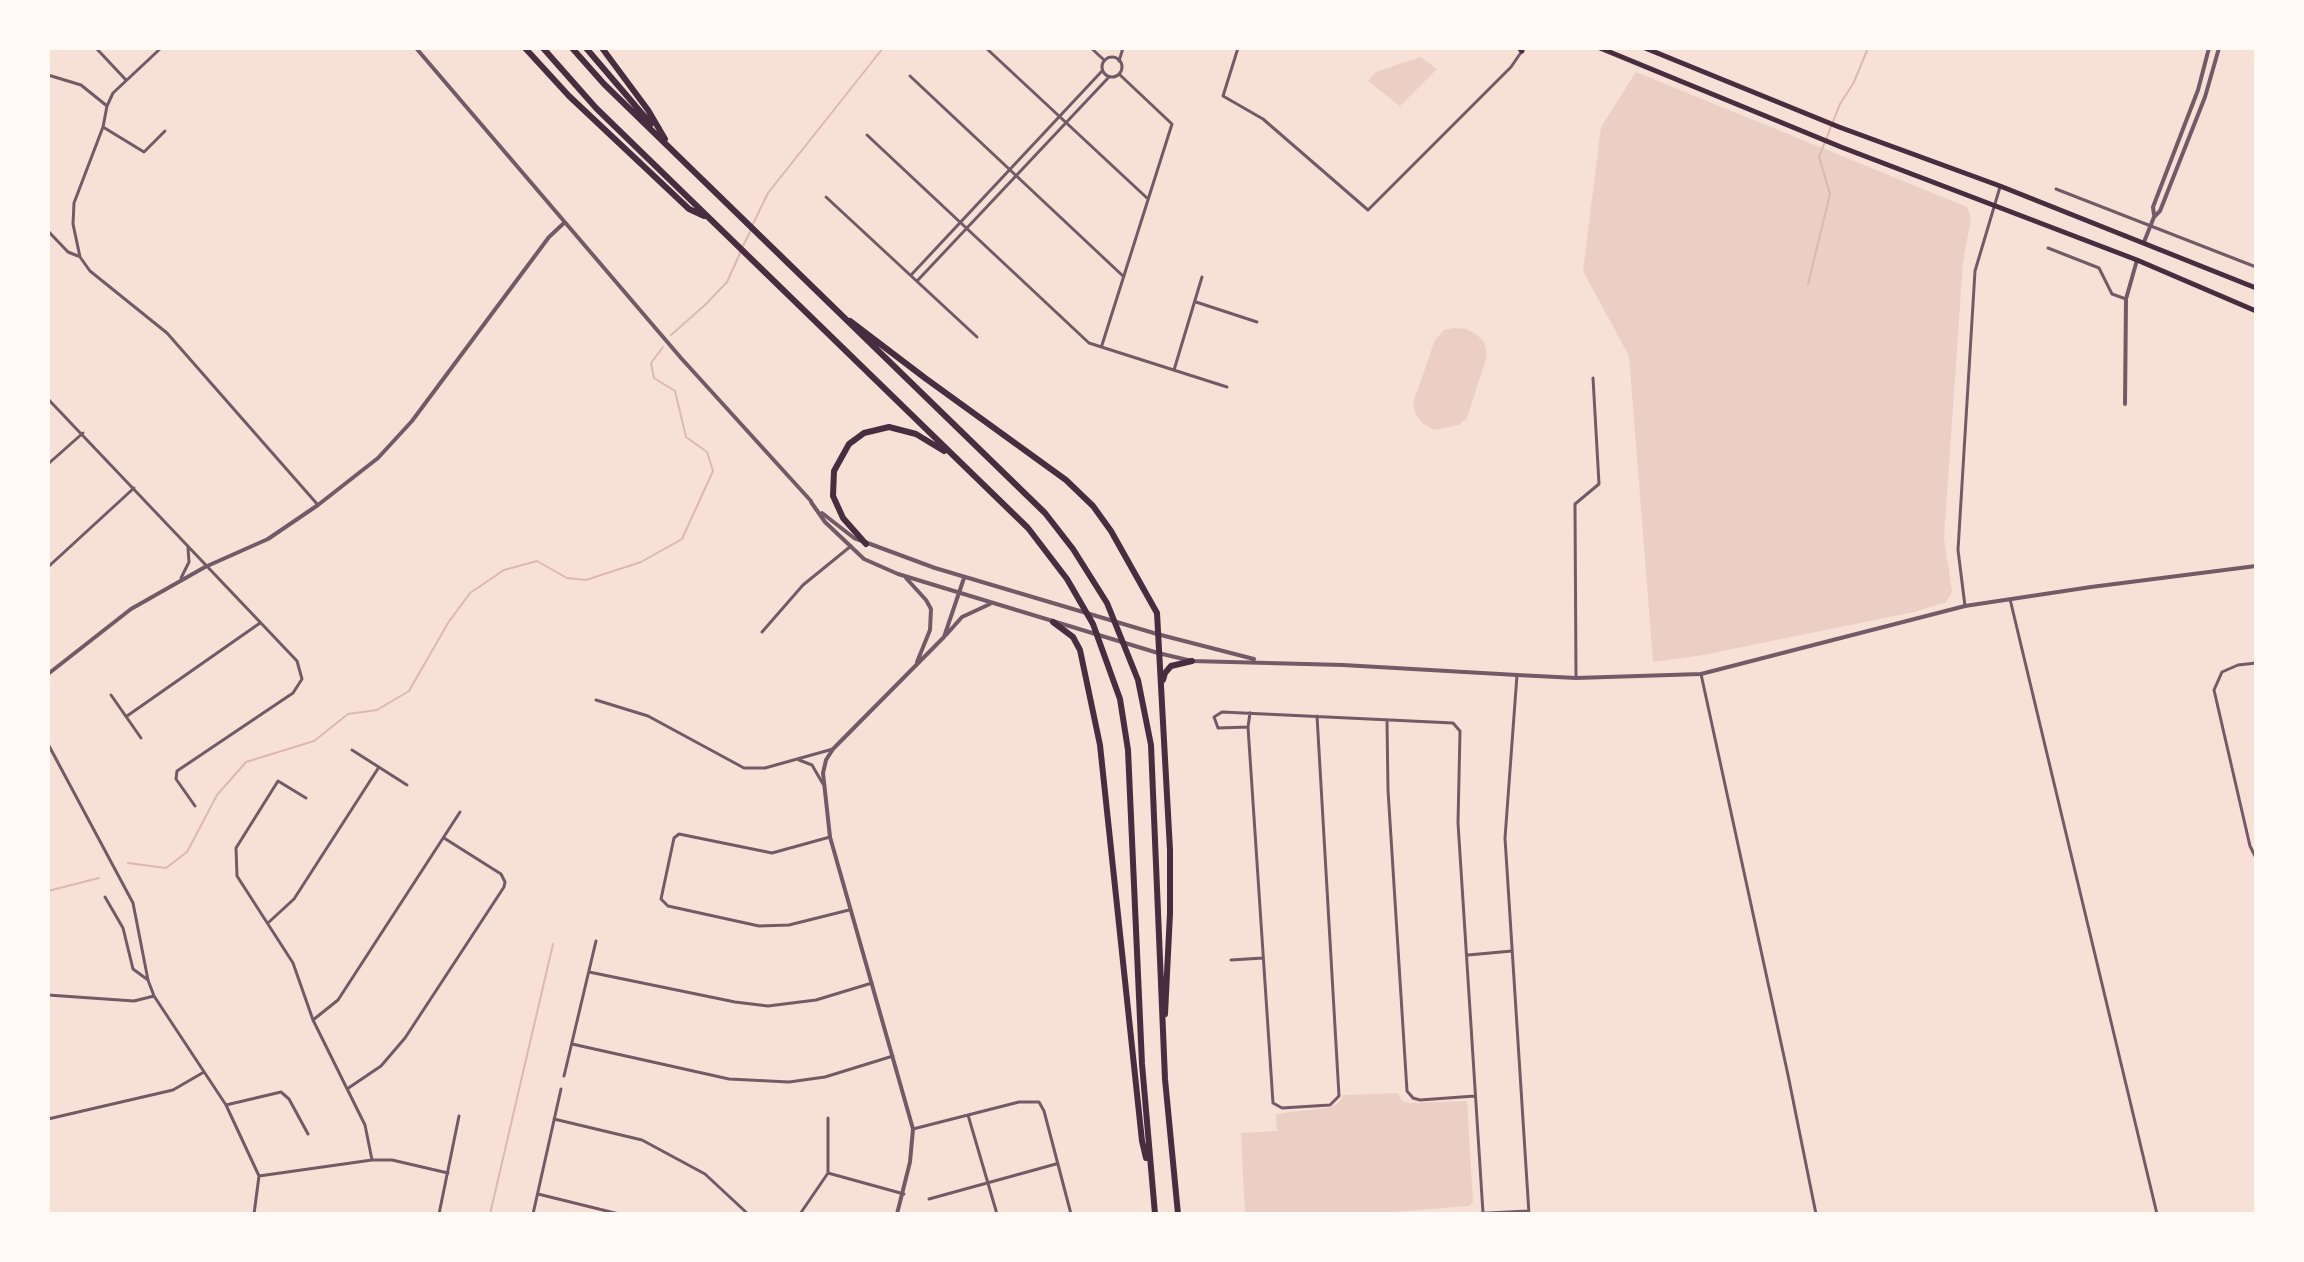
<!DOCTYPE html>
<style>
body{margin:0}
#map{position:relative;width:2304px;height:1262px;overflow:hidden;background:#f7e1d7;font-family:"Golos Text",sans-serif}
canvas{display:block}
.frame{position:absolute;inset:0;border:50px solid #fffaf5;pointer-events:none}
</style>
<div id="map">
<canvas width="2304" height="1262"></canvas>
<div class="frame"></div>
</div>
<script>
const ctx = document.querySelector('canvas').getContext('2d');
ctx.lineJoin = 'round';
function fillPath(path, color) { ctx.fillStyle = color; ctx.fill(path, 'evenodd'); }
const shape = rows => new Path2D(rows.map(r => 'M' + r).join(''));
function trace(path, color, width, dash) { ctx.strokeStyle = color; ctx.lineWidth = width; ctx.lineCap = dash ? 'butt' : 'round'; ctx.setLineDash(dash || []); ctx.stroke(path); }
fillPath(shape([
 [1420,57,1437,69,1400,106,1368,81,1376,72],
 [1636,72,1967,207,1971,218,1963,262,1944,538,1952,592,1946,602,1914,612,1703,655,1653,662,1629,356,1583,271,1601,127],
 [1454,328,1466,329,1476,334,1484,342,1487,356,1467,418,1459,425,1434,430,1422,423,1415,413,1413,403,1435,340,1444,330],
 [1398,1093,1402,1101,1409,1103,1467,1101,1473,1202,1469,1206,1368,1214,1245,1214,1241,1133,1277,1131,1276,1114,1332,1107,1340,1101,1343,1095]
]), '#ebcfc5');
trace(shape([
 [753,224,768,193,883,48],
 [743,246,751,230],
 [1808,284,1830,194,1819,157,1840,104,1854,82,1868,48],
 [671,335,705,305,727,282,741,251],
 [128,863,166,868,187,852,217,795,246,762,314,741,348,714,377,710,409,691,448,623,470,593,504,570,537,561,567,578,586,580,641,562,682,539,713,471,707,452,686,437,675,391,654,378,651,363,663,347],
 [48,891,99,878],
 [490,1214,553,944]
]), '#dcb8b0', 2);
trace(shape([
 [96,48,126,80],
 [161,48,113,93,107,106,103,127,74,203,73,224,80,257,90,271,167,333,318,505],
 [986,48,1147,198],
 [1091,48,1103,59],
 [1238,48,1223,96,1263,119,1368,210,1511,67,1524,48],
 '1102 67a10 10 0 1 1 20 0a10 10 0 1 1-20 0Z',
 [1119,61,1123,48],
 [48,75,81,85,107,106],
 [910,76,1123,276],
 [103,127,144,152,165,131],
 [867,135,1089,343,1227,387],
 [2056,189,2256,267],
 [826,197,977,337],
 [48,231,68,252,78,256],
 [2048,248,2099,268,2112,294,2126,299],
 [912,274,1102,71],
 [918,280,1109,77],
 [1196,302,1257,322],
 [1102,345,1172,124,1119,74],
 [1174,370,1202,277],
 [48,399,297,661,302,679,293,693,177,771,176,779,195,806],
 [48,464,83,433],
 [48,567,134,488],
 [181,578,189,562,188,548],
 [2010,599,2157,1214],
 [1965,606,1958,550,1975,271,2000,187],
 [762,632,803,585,851,546],
 [2256,663,2238,665,2222,672,2214,690,2250,846,2256,858],
 [1701,674,1788,1075,1816,1214],
 [1517,675,1505,838,1529,1214],
 [1576,678,1575,504,1599,484,1593,378],
 [111,695,141,738],
 [596,700,648,716,744,768,765,768,833,749],
 [1250,713,1248,727,1273,1103,1282,1108,1330,1105,1339,1096,1317,716],
 [127,716,260,623],
 [1387,721,1388,790,1407,1091,1413,1098,1420,1100,1475,1096],
 [1248,727,1218,728,1214,717,1222,712,1453,723,1460,731,1458,823,1483,1213],
 [48,744,133,903,148,980,154,996,226,1105,259,1176,254,1214],
 [352,750,407,785],
 [799,760,812,765,823,784],
 [306,798,278,781,236,848,237,876,293,963,313,1020,365,1125,372,1160],
 [830,837,772,853,679,834,674,838,661,899,668,906,759,926,789,925,849,910],
 [105,897,123,928,133,969,148,980],
 [269,922,294,899,379,767],
 [1468,955,1512,951],
 [1231,960,1263,958],
 [589,972,735,1002,768,1006,816,1000,872,983],
 [48,995,134,1001,154,996],
 [313,1020,338,1000,460,812],
 [572,1044,729,1079,789,1082,825,1077,893,1056],
 [564,1076,596,941],
 [347,1089,381,1066,405,1038,504,887,505,882,501,874,444,838],
 [226,1105,281,1092,289,1099,308,1134],
 [968,1115,997,1214],
 [48,1119,173,1090,204,1072],
 [554,1119,642,1140,705,1174,748,1214],
 [913,1129,1019,1102,1039,1102,1044,1111,1071,1214],
 [828,1173,904,1194],
 [259,1176,372,1160,392,1160,448,1173],
 [538,1194,619,1214],
 [929,1199,1056,1164],
 [439,1214,459,1116],
 [533,1214,561,1089],
 [800,1214,828,1173,828,1118],
 [1468,1214,1528,1211]
]), '#755966', 3);
trace(shape([
 [416,48,681,358,811,501],
 [2154,215,2153,207,2198,90,2209,48],
 [2144,242,2154,217,2160,211,2205,97,2219,48],
 [2125,404,2126,299,2137,260],
 [811,502,825,522,864,559,898,574,1158,653,1192,661,1343,665,1517,675,1576,678,1701,674,1965,606,2091,587,2256,566],
 [822,513,854,538,935,568,1157,634,1254,659],
 [906,578,926,600,931,609,930,630,917,662],
 [946,635,962,617,990,604],
 [48,674,131,609,205,567,268,539,318,505,378,458,412,421,549,237,564,223],
 [897,1214,910,1162,913,1129,830,837,823,773,826,760,833,749,944,637,964,578]
]), '#755966', 4);
trace(shape([
 [1519,48,1522,51],
 [1600,48,1841,147,2137,260,2256,311],
 [1645,48,1839,127,2000,186,2256,288]
]), '#4a2c40', 5);
trace(shape([
 [525,48,569,96,637,160,689,209,704,216],
 [543,48,596,108,1028,528,1067,579,1093,624,1120,699,1128,750,1142,1064,1155,1214],
 [572,48,604,84,1045,513,1073,549,1107,603,1138,680,1151,745,1165,1079,1178,1214],
 [586,48,651,124],
 [602,48,648,110,665,139],
 [850,321,925,378,1066,480,1093,506,1111,531,1157,613,1170,850,1170,913,1165,1014],
 [866,544,843,518,833,496,834,471,849,444,864,433,889,427,916,434,944,451],
 [1053,622,1073,637,1080,650,1100,745,1142,1141,1146,1158],
 [1163,680,1165,673,1171,666,1192,661]
]), '#4a2c40', 6);
</script>
